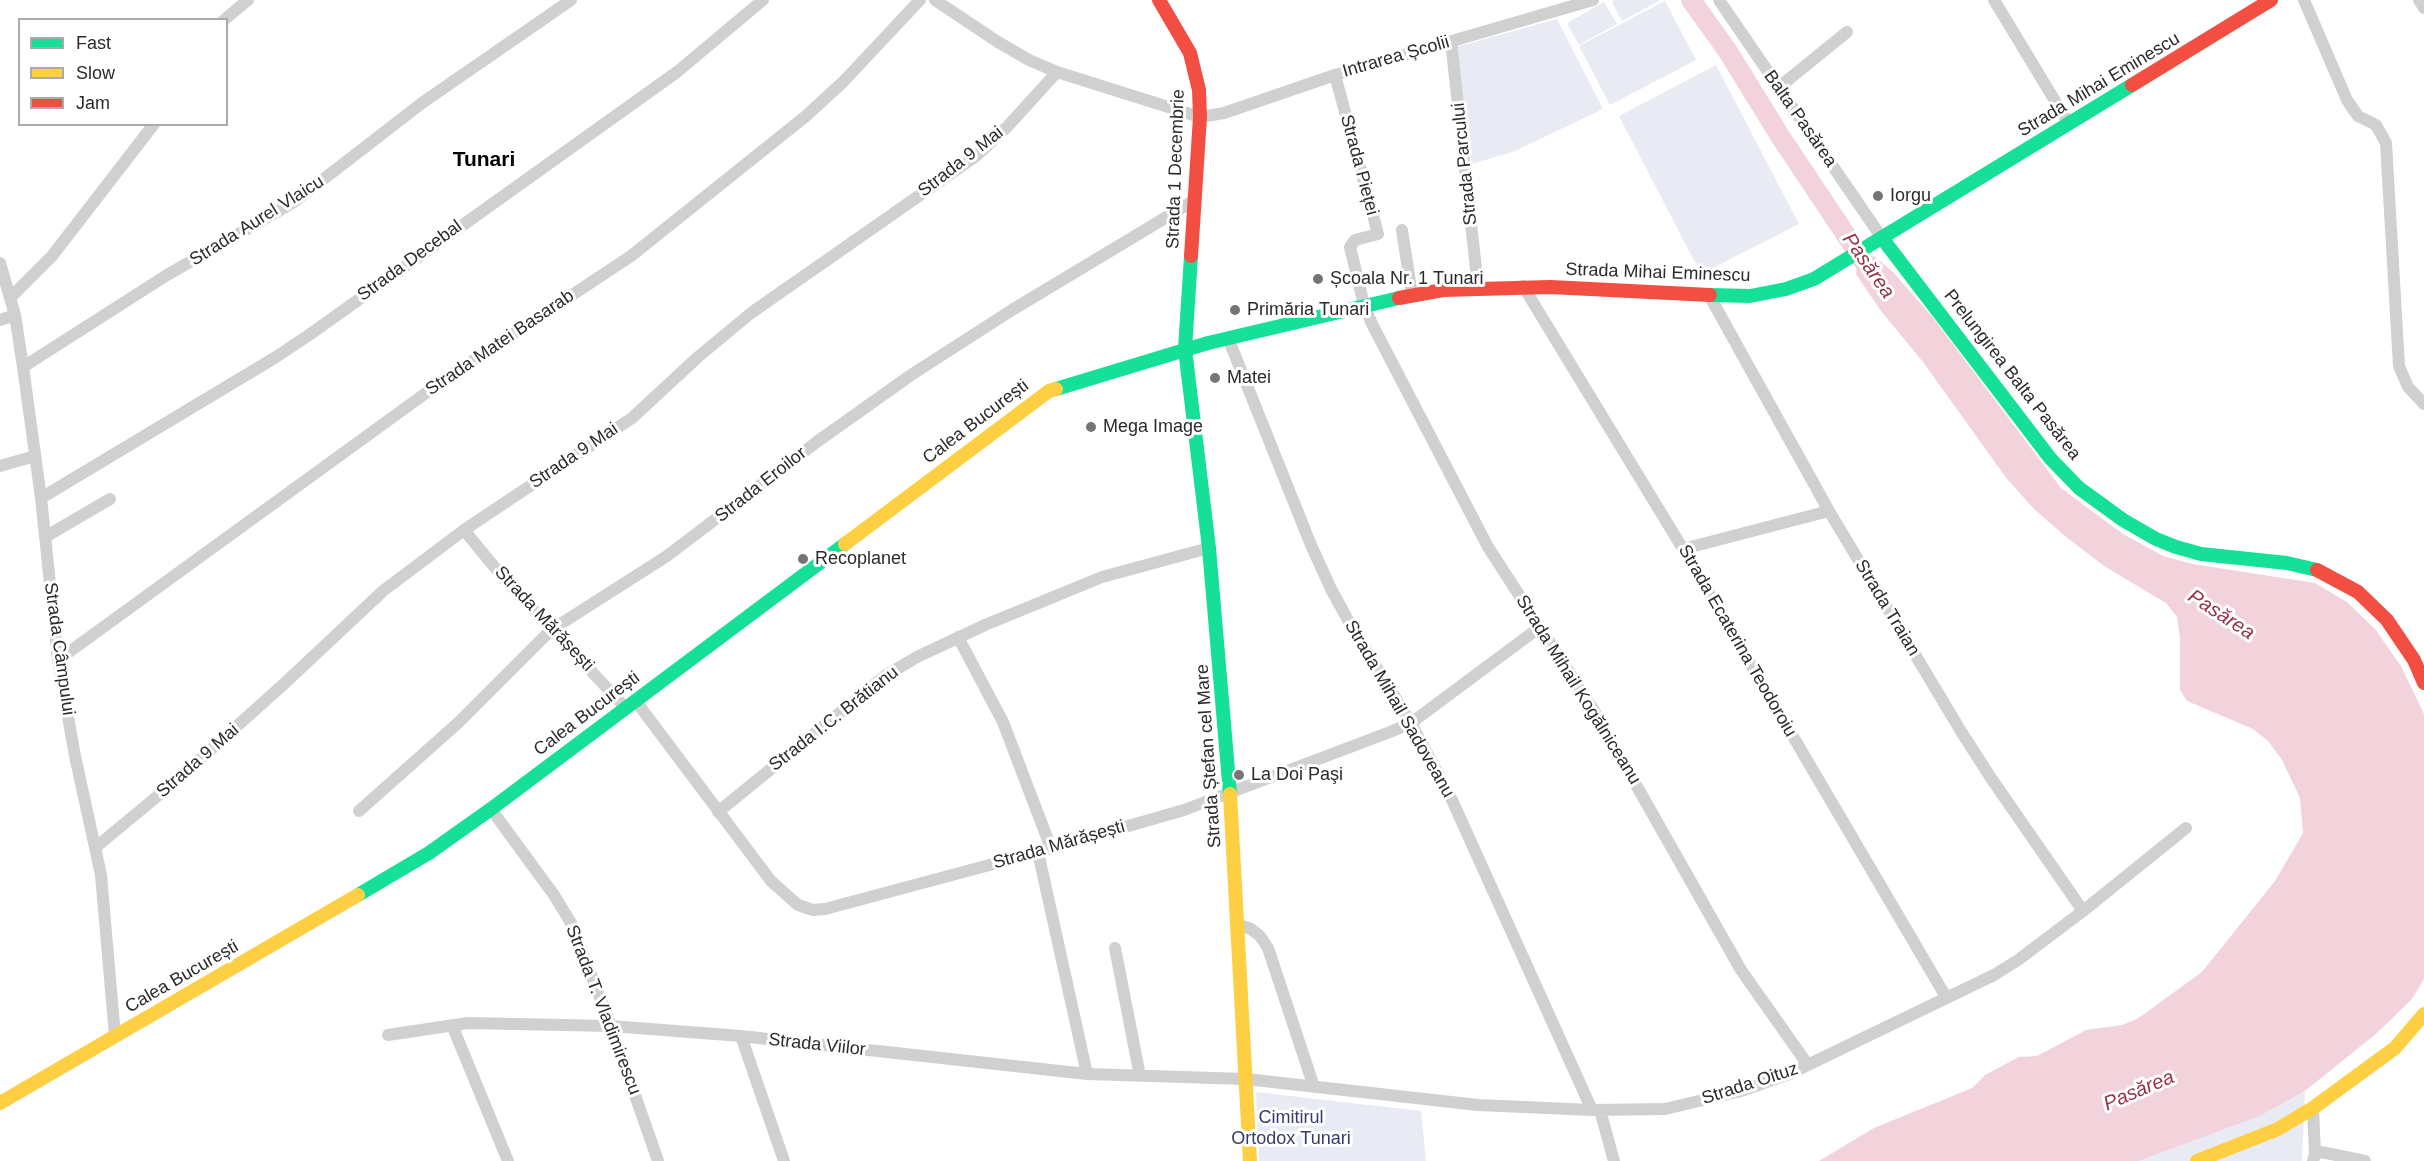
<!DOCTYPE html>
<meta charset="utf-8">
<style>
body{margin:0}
#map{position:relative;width:2424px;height:1161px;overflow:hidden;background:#fff;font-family:Helvetica,sans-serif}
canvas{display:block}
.legend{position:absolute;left:18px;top:18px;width:210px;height:108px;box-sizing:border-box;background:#fff;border:2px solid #aaa;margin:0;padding:8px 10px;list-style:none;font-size:18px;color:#2b2b2b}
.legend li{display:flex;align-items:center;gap:12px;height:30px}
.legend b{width:30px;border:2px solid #aaa}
</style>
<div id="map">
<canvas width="2424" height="1161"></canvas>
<ul class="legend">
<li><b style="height:8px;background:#16e098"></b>Fast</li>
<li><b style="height:8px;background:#ffcf43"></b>Slow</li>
<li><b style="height:8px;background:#f24e42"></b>Jam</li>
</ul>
</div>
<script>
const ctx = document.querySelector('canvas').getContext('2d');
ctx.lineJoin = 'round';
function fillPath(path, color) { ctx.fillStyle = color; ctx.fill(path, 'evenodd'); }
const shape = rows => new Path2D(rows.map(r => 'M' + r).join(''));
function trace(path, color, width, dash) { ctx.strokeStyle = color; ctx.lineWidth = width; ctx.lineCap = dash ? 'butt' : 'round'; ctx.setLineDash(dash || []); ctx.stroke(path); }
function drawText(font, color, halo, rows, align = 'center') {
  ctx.font = font + ' Helvetica,sans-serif'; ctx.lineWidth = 6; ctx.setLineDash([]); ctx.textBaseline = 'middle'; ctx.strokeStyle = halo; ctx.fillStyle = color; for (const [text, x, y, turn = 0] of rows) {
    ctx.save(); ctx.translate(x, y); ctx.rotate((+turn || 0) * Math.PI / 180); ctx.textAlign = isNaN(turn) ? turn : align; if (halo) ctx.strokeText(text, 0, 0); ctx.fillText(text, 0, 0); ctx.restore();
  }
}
fillPath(shape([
 [1615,0,1659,0,1659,1,1622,21,1612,2],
 [1665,1,1696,60,1610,105,1579,46],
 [1604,2,1617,24,1579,45,1567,23],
 [1557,19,1603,109,1515,151,1472,164,1456,47],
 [1716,65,1799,224,1701,274,1619,116],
 [2305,1091,2302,1161,2139,1161,2260,1116],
 [1256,1092,1421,1111,1426,1161,1259,1161]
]), '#e8ebf4');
fillPath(shape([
 [1874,256,1893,272,1934,319,2061,488,2123,534,2163,556,2193,564,2315,583,2347,602,2375,629,2401,666,2424,714,2424,979,2412,999,2377,1033,2305,1091,2260,1116,2139,1161,1819,1161,1874,1128,1972,1088,1985,1075,2019,1057,2037,1056,2086,1030,2122,1025,2137,1019,2202,972,2275,881,2303,833,2300,798,2282,760,2268,741,2253,729,2187,701,2180,690,2180,638,2177,617,2166,603,2104,566,2065,536,2035,510,2007,479,1923,362,1881,311,1856,274,1857,267]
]), '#f3d3db');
trace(shape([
 [1691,0,1727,50,1780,136,1878,283]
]), '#f3d3db', 20);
trace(shape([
 [935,0,998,42,1029,60,1057,72,1200,117,1224,113,1335,75,1593,0],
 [1719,0,1882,238],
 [1994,0,2069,124],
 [2304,0,2347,100,2358,116,2376,125,2386,143,2399,366,2408,387,2424,404],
 [2419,0,2424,8],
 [224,20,248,0],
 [1451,41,1478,287],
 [1335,75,1378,234,1355,240,1350,247,1364,305,1372,324,1488,547,1593,709,1741,970,1808,1065],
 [1778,88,1847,32],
 [1402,230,1412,295],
 [0,263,15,315,23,367,41,498,58,660,75,756,101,875,115,1036],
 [1523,286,1683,549,1946,997],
 [1709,295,1829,511,1962,733,1991,778,2083,911],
 [10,298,52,256,154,124],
 [0,320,15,315],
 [1228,338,1311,545,1331,589,1354,631,1411,723,1452,800,1592,1110],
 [23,367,167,275,294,202,422,103,571,0],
 [0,466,35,456],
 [41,498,276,357,309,335,677,72,763,0],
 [464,530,506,581,625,707],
 [45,537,110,499],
 [1683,549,1829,511],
 [958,637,1003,722,1051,848],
 [58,660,448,377,631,256,806,116,843,82,920,0],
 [635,700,771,881,798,905,813,910,825,909,1038,852,1184,810,1390,732,1411,723,1540,627],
 [491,809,554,895,571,923,611,1026,658,1161],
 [359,811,459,722,551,630,667,556,818,441,911,375,1012,310,1195,200],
 [718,812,885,676,917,657,985,625,1102,577,1209,548],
 [96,847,177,780,286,682,383,591,464,530,632,418,698,357,751,313,976,156,1007,127,1057,72],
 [1038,852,1087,1074],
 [1239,925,1251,929,1260,936,1268,948,1314,1087],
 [1115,948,1140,1076],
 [452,1025,508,1161],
 [388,1035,468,1023,611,1026,741,1036,1087,1074,1246,1079,1478,1105,1592,1110,1665,1109,1741,1091,1789,1074,1994,975,2018,960,2083,911,2186,828],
 [741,1036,784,1161],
 [1600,1110,1614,1161],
 [2315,1154,2321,1152,2365,1161],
 [2313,1161,2315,1154,2313,1108]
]), '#d0d0d0', 12);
trace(shape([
 [1882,238,2050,458,2079,488,2123,520,2156,539,2176,547,2201,554,2287,563,2317,570],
 [1191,256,1185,349,1209,548,1230,794],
 [1710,295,1750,296,1786,289,1814,279,2132,85],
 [1056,389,1208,343,1399,298],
 [358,895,429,853,491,809,845,544]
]), '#16e098', 14);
trace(shape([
 [845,544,1049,391,1056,389],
 [1230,794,1250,1161],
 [0,1103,358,895],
 [2197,1161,2278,1129,2313,1108,2395,1048,2424,1014]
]), '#ffcf43', 14);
trace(shape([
 [1159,0,1190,53,1199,90,1200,117,1191,256],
 [2132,85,2271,0],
 [1399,298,1443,290,1550,287,1710,295],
 [2317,570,2358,592,2387,620,2414,660,2424,683]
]), '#f24e42', 14);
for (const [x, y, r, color] of [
 [1878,196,6,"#757575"],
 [1318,279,6,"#757575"],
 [1235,310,6,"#757575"],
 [1215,378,6,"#757575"],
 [1091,427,6,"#757575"],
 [803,559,6,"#757575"],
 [1239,775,6,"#757575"]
]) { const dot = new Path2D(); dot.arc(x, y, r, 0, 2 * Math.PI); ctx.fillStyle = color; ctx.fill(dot); trace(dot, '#fff', 2); }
drawText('18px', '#2b2b2b', '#fff', [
 ["Intrarea Școlii",1396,57,-16],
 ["Strada Mihai Eminescu",2099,85,-31],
 ["Balta Pasărea",1800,119,55],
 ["Strada 9 Mai",961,162,-38],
 ["Strada Parcului",1465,164,-96],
 ["Strada Pieței",1359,165,75],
 ["Strada 1 Decembrie",1176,169,-88],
 ["Strada Aurel Vlaicu",257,221,-32],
 ["Strada Decebal",410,261,-36],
 ["Strada Mihai Eminescu",1658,273,2],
 ["Strada Matei Basarab",500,343,-34],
 ["Prelungirea Balta Pasărea",2012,375,52],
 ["Calea București",976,422,-37],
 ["Strada 9 Mai",574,456,-34],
 ["Strada Eroilor",761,485,-38],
 ["Strada Traian",1887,608,59],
 ["Strada Mărășești",544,619,47],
 ["Strada Ecaterina Teodoroiu",1737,641,60],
 ["Strada Câmpului",59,649,82],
 ["Strada Mihail Kogălniceanu",1578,690,58],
 ["Strada Mihail Sadoveanu",1399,709,60],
 ["Calea București",587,714,-37],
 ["Strada I.C. Brătianu",834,719,-38],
 ["Strada Ștefan cel Mare",1209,756,-94],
 ["Strada 9 Mai",198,761,-41],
 ["Strada Mărășești",1059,845,-16],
 ["Calea București",182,977,-30],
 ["Strada T. Vladimirescu",603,1010,69],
 ["Strada Viilor",817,1045,6],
 ["Strada Oituz",1750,1084,-18]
]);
drawText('18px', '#2b2b2b', '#fff', [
 ["Iorgu",1890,196],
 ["Școala Nr. 1 Tunari",1330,279],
 ["Primăria Tunari",1247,310],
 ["Matei",1227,378],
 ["Mega Image",1103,427],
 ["Recoplanet",815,559],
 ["La Doi Paşi",1251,775]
], 'left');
drawText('18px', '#353b6b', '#fff', [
 ["Cimitirul",1291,1118],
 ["Ortodox Tunari",1291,1139]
]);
drawText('italic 20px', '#94324b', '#fff', [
 ["Pasărea",1868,266,55],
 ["Pasărea",2221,615,33],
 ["Pasărea",2139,1091,-23]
]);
drawText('bold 21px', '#000', '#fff', [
 ["Tunari",484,160]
]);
</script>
